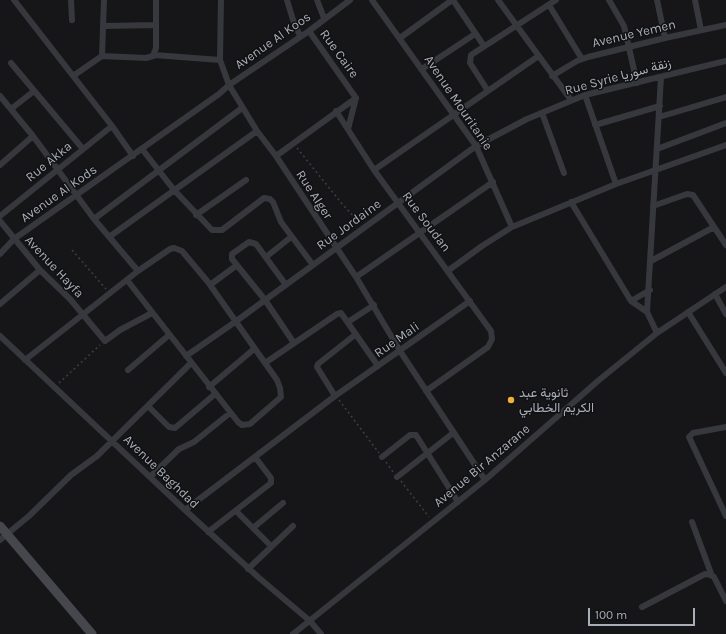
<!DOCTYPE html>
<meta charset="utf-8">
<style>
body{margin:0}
#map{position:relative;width:726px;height:634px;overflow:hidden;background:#161618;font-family:Karla,sans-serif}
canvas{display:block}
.scale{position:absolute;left:588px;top:608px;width:107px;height:18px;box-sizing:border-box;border:2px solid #a8adb8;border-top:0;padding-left:5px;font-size:12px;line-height:14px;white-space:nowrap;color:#a8adb8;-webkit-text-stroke:3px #111113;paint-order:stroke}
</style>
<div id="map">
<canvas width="726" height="634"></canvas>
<div class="scale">100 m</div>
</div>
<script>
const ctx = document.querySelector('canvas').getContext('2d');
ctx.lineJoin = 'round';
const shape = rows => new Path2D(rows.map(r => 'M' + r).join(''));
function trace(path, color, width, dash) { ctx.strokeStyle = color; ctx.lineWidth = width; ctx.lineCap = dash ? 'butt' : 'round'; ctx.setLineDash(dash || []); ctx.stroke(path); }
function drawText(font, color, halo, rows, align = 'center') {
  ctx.font = font + ' Karla,Vazirmatn,sans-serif'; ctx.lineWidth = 3; ctx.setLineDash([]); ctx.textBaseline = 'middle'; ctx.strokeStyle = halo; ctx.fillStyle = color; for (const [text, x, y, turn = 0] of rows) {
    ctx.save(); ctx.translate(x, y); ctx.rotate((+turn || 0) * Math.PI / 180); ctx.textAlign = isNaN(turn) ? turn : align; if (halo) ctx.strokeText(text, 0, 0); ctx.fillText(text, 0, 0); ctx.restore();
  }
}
trace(shape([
 [297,148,343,205,360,223],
 [72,250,106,289],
 [59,383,100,345],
 [339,400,379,453],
 [386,462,393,472],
 [401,481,429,517]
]), '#3d3f44', 1.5, [2, 3]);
trace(shape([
 [14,0,112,126,133,156],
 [71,0,72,20],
 [221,0,220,60,229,85,257,131,276,156,356,277,400,351,485,480],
 [287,0,293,20,300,36],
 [317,0,324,18],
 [372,0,476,146,512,227],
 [453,0,484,46],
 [498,0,571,100],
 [609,0,624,26,637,83],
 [657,0,665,38],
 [695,0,701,30],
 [549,5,582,59],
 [104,26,156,25],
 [400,38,452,0],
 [154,55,220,60],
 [102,56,104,0],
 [11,63,83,149],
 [422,69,475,34],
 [73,76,102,56,146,58,153,56,156,48,156,0],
 [552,76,577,61,588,57,665,38,726,25],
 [488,91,470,63,471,55,556,0],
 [585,95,616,184],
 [0,96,33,136,94,219,138,271,170,249,174,248,182,251,208,282,277,380,280,388,281,397,250,424,242,425,238,422,127,280],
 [11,109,34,91],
 [336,111,374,170,491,331,492,339,488,347,426,391],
 [542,113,564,173],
 [659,117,726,97],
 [595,125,660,106],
 [348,129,356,98],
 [142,149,174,190,212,230,222,230,264,198,270,199,273,202,281,222,313,265],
 [657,149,726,123],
 [276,156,356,98,309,31],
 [0,165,33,136],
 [374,170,537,57],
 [571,202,631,301,647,312],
 [653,206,687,194,693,195,726,245],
 [196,215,246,180],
 [0,216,112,126],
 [94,219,242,108],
 [0,221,40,270,70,299,105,341,120,330,152,313],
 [109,237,257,131],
 [0,254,14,239,219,94,229,85,309,31,350,0],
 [266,257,291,237],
 [651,261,714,227],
 [449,270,482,246,512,227,616,184,726,145],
 [356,277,493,182],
 [210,285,237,265],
 [286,285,256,244,249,242,232,254,232,259,265,300,294,343],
 [715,294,726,314],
 [631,301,650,290],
 [0,304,40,270],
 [688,312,726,373],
 [348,322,374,305],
 [657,333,647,312,661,77],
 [0,336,185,510,258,577,310,621,321,634],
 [186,356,235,322,476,146,527,119,585,95,726,61],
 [25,360,138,271],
 [265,363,337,314,341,313,378,366],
 [128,370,169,335],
 [209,387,254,349],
 [335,396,317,367,318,364,356,334],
 [148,406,169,427,175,428,215,394],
 [726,427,693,433,689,437,726,516],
 [382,457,410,435,416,435,458,502],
 [150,477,179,449,194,442,230,413],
 [397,477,453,433],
 [185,510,335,396,470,301],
 [236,511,271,546],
 [692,522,712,576],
 [253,528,283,503],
 [208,532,271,483,271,478,255,457],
 [0,540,29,516,71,475,97,456,191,363],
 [248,569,293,526],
 [642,607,705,574,711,575,714,577,726,601],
 [293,634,485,480,599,380,657,333,726,287]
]), '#37383d', 6);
trace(shape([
 [0,526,92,634]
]), '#45474d', 9);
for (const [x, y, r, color] of [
 [511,400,4,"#f2b134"]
]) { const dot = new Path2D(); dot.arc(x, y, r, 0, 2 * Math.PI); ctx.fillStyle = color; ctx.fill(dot); trace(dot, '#111113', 1.5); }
drawText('13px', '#a8adb8', '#111113', [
 ["Avenue Yemen",634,34,-13],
 ["Avenue Al Koos",273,41,-35],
 ["Rue Caire",339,54,54],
 ["Rue Syrie زنقة سوريا",618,77,-15],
 ["Avenue Mouritanie",458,103,56],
 ["Rue Akka",49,162,-39],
 ["Avenue Al Kods",59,194,-35],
 ["Rue Alger",314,195,57],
 ["Rue Soudan",426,222,53],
 ["Rue Jordaine",349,225,-36],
 ["Avenue Hayfa",54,267,47],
 ["Rue Mali",397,340,-35],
 ["Avenue Bir Anzarane",482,466,-40],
 ["Avenue Baghdad",161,472,44]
]);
drawText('13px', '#a8adb8', '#111113', [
 ["ثانوية عبد",519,393],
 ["الكريم الخطابي",519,408]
], 'left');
</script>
